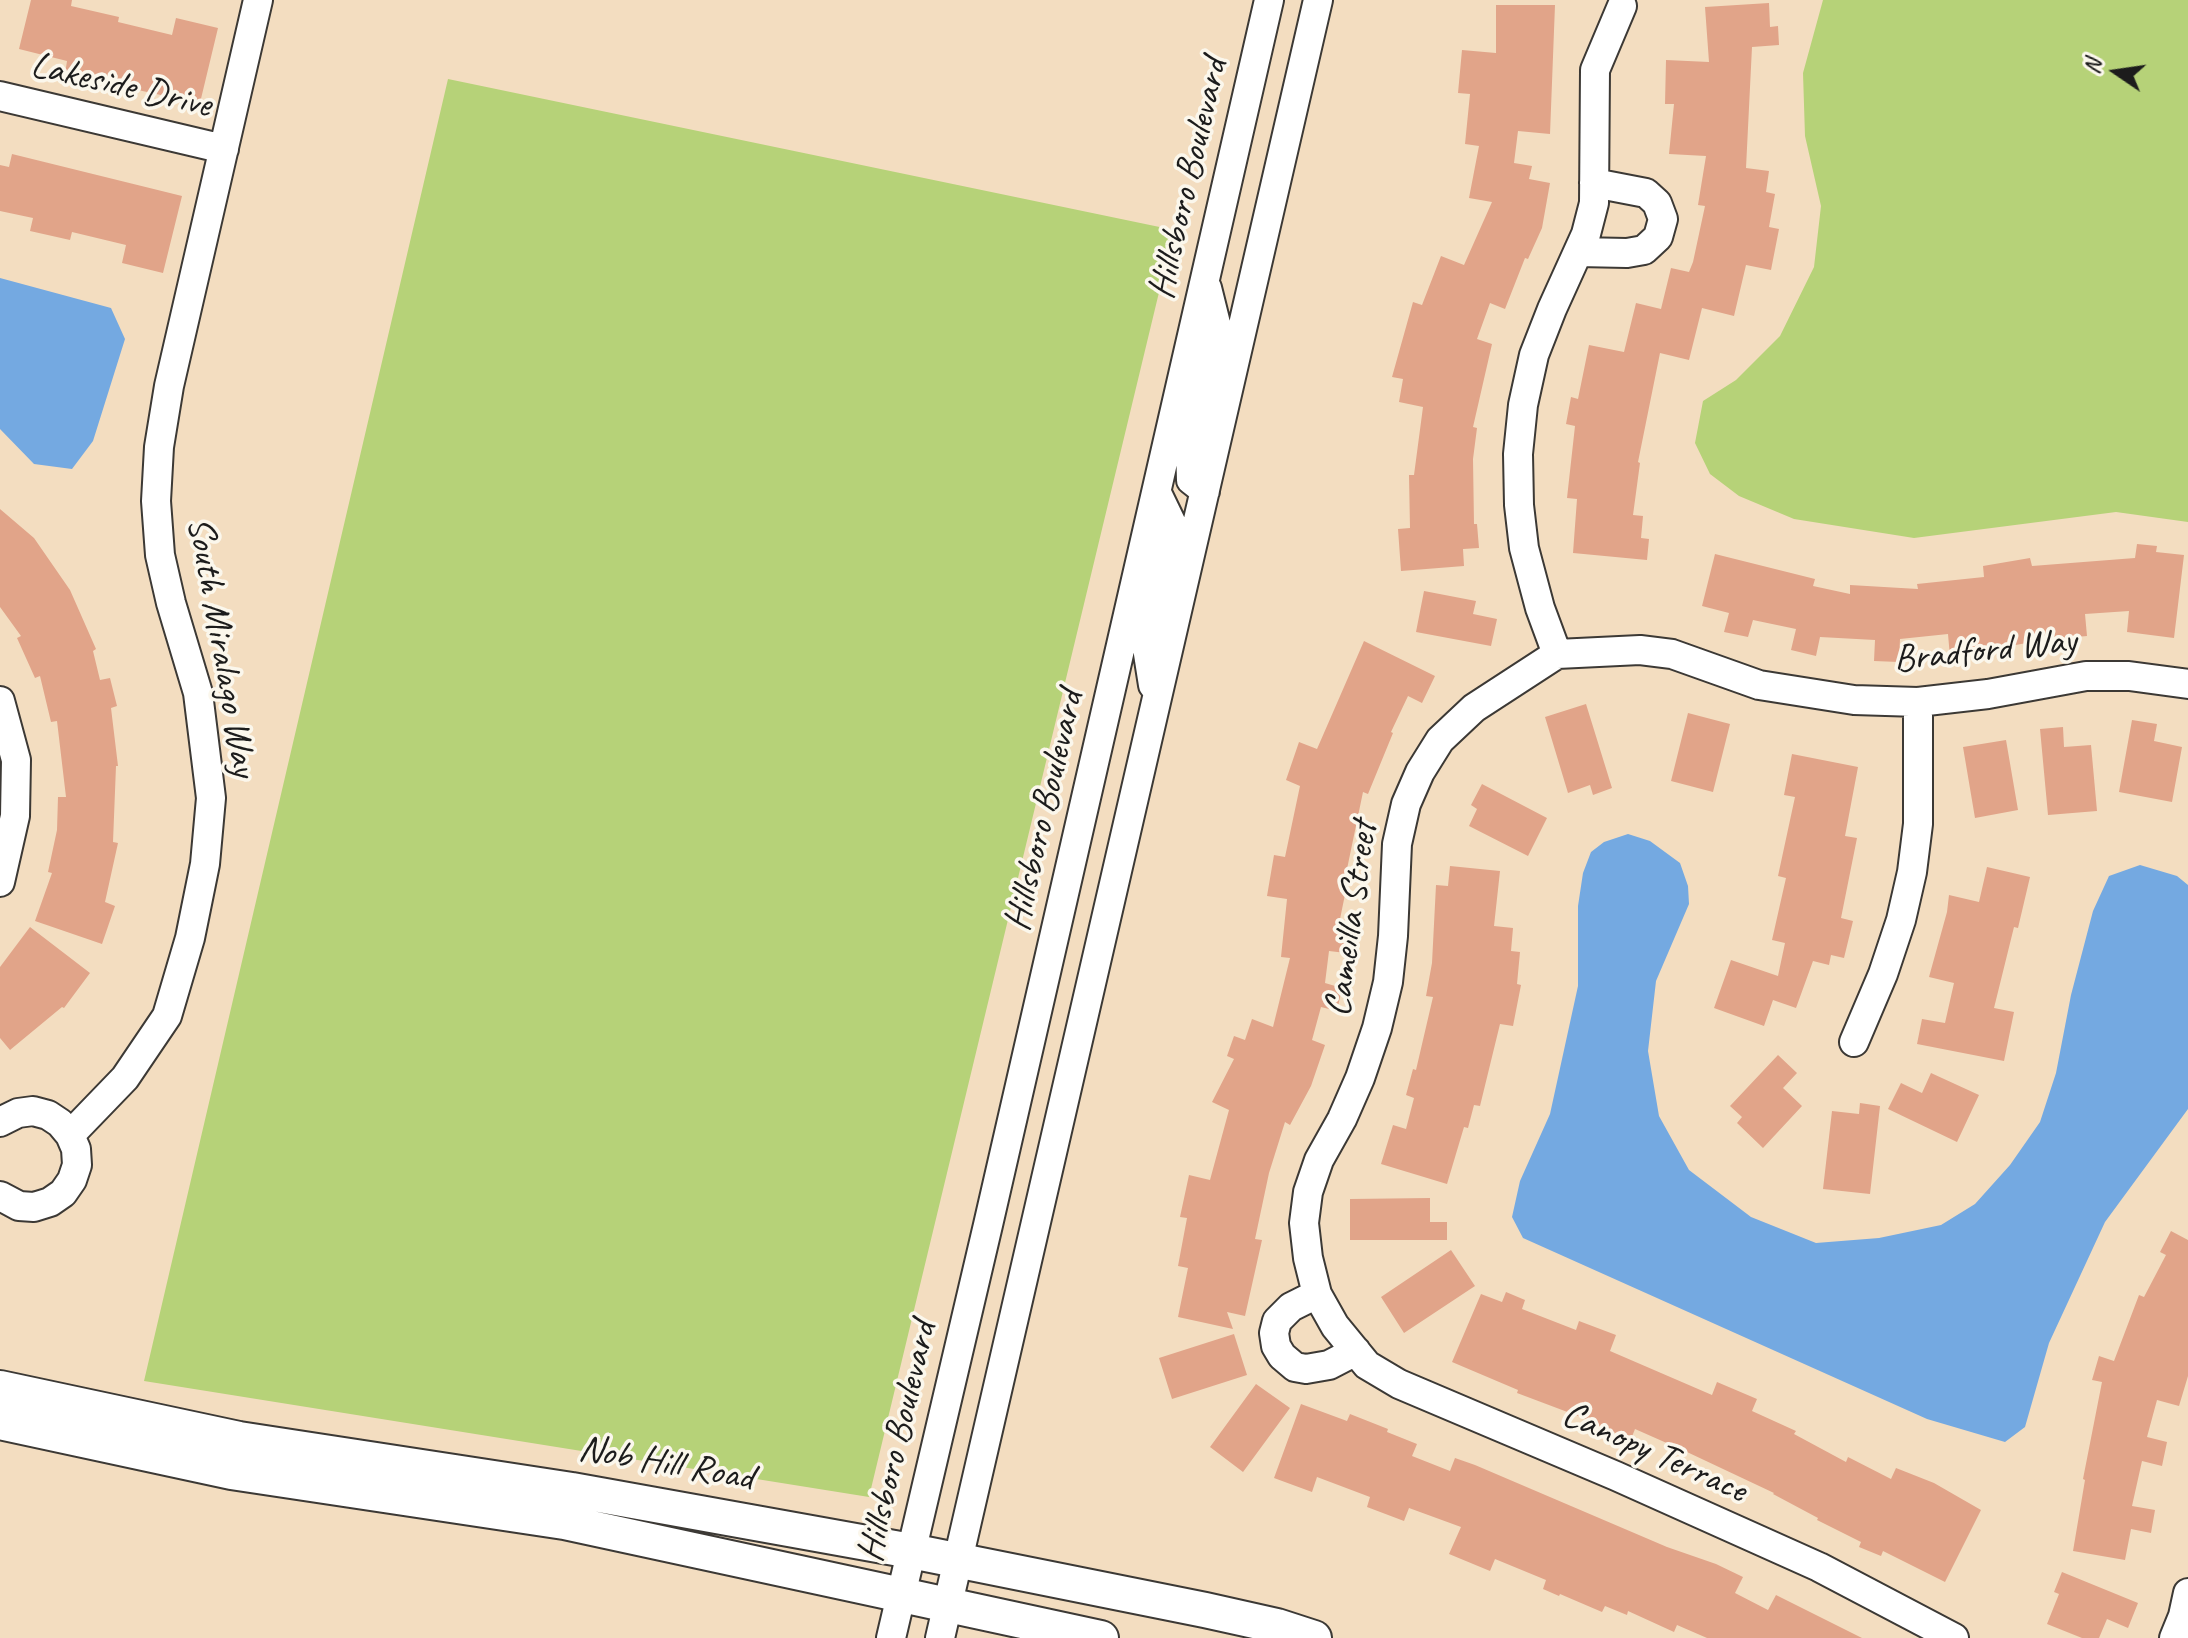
<!DOCTYPE html>
<style>
body{margin:0}
#map{position:relative;width:2188px;height:1638px;overflow:hidden;background:#f3ddc0;font-family:Caveat,sans-serif}
canvas{display:block}
.north{position:absolute;left:2076px;top:32px;width:80px;height:80px;-webkit-text-stroke:6px #fbf7ec;paint-order:stroke;rotate:283deg;font-size:22px;font-weight:700;line-height:32px;text-align:center;color:#1c1c1c}
.north::after{content:'';display:block;margin:auto;width:28px;height:36px;background:#1c1c1c;clip-path:polygon(50% 0,100% 100%,50% 72%,0 100%)}
</style>
<div id="map">
<canvas width="2188" height="1638"></canvas>
<div class="north">N</div>
</div>
<script>
const ctx = document.querySelector('canvas').getContext('2d');
ctx.lineJoin = 'round';
function fillPath(path, color) { ctx.fillStyle = color; ctx.fill(path, 'evenodd'); }
const shape = rows => new Path2D(rows.map(r => 'M' + r).join(''));
function trace(path, color, width, dash) { ctx.strokeStyle = color; ctx.lineWidth = width; ctx.lineCap = dash ? 'butt' : 'round'; ctx.setLineDash(dash || []); ctx.stroke(path); }
function drawText(font, color, halo, rows, align = 'center') {
  ctx.font = font + ' Caveat,sans-serif'; ctx.lineWidth = 7; ctx.setLineDash([]); ctx.textBaseline = 'middle'; ctx.strokeStyle = halo; ctx.fillStyle = color; for (const [text, x, y, turn = 0] of rows) {
    ctx.save(); ctx.translate(x, y); ctx.rotate((+turn || 0) * Math.PI / 180); ctx.textAlign = isNaN(turn) ? turn : align; if (halo) ctx.strokeText(text, 0, 0); ctx.fillText(text, 0, 0); ctx.restore();
  }
}
fillPath(shape([
 [1823,0,2188,0,2188,522,2116,512,1914,538,1794,519,1739,496,1710,474,1695,443,1703,401,1736,380,1780,336,1814,267,1821,206,1805,136,1803,73],
 [448,79,1174,230,869,1497,144,1381]
]), '#b6d278');
fillPath(shape([
 [0,278,111,308,125,339,93,441,72,469,34,464,0,429],
 [1628,834,1650,841,1680,863,1688,886,1689,904,1656,981,1648,1051,1659,1116,1689,1170,1751,1217,1816,1243,1879,1238,1941,1225,1975,1204,2010,1165,2040,1122,2056,1073,2071,995,2093,911,2109,876,2140,865,2177,876,2188,885,2188,1109,2105,1222,2049,1343,2025,1427,2005,1442,1927,1419,1523,1238,1512,1217,1520,1181,1550,1114,1578,986,1578,906,1583,873,1591,852,1604,842]
]), '#74a9e1');
fillPath(shape([
 [31,0,72,0,71,6,119,17,118,22,172,35,176,18,218,28,199,107,178,102,179,99,65,74,67,61,19,49],
 [1769,3,1770,27,1778,26,1779,45,1752,47,1746,168,1769,171,1766,192,1775,194,1769,227,1779,229,1771,270,1746,265,1734,316,1702,308,1689,360,1660,353,1638,462,1640,463,1633,515,1643,516,1641,538,1649,539,1647,560,1573,553,1577,499,1567,498,1575,426,1566,424,1571,397,1578,399,1589,345,1624,352,1636,303,1661,309,1671,268,1689,272,1693,262,1705,206,1698,205,1706,156,1669,154,1674,104,1665,104,1666,60,1709,62,1705,7],
 [1496,5,1555,5,1550,134,1518,131,1514,163,1532,166,1529,179,1550,183,1542,228,1528,259,1525,258,1505,309,1490,303,1477,339,1492,344,1473,427,1477,428,1473,459,1474,524,1477,524,1479,548,1463,549,1464,566,1401,571,1398,529,1410,528,1409,475,1414,475,1423,407,1399,402,1403,379,1392,377,1413,302,1422,305,1441,256,1464,265,1492,202,1469,198,1479,146,1465,144,1470,94,1458,93,1462,50,1496,53],
 [12,154,182,196,163,273,122,263,126,245,72,232,70,240,30,231,33,218,0,211,0,165,9,167],
 [0,509,34,538,70,590,96,649,93,651,100,680,110,678,117,706,111,708,118,766,116,766,113,842,118,843,105,902,115,906,102,944,35,921,52,873,48,872,57,830,58,797,66,797,57,721,51,722,40,676,35,678,17,638,21,636,0,607],
 [2137,544,2157,546,2156,552,2184,555,2174,638,2127,632,2129,611,2085,614,2087,636,2043,640,1950,657,1948,634,1900,639,1899,662,1874,661,1875,640,1820,637,1816,656,1791,650,1796,629,1753,620,1748,637,1724,632,1729,613,1702,606,1715,554,1815,579,1813,586,1850,594,1850,585,1918,589,1917,584,1984,577,1983,566,2030,558,2032,566,2135,558],
 [1424,591,1476,601,1473,614,1497,619,1491,646,1416,632],
 [1364,641,1435,676,1422,703,1408,696,1391,732,1393,733,1368,794,1363,792,1347,869,1350,870,1340,919,1349,920,1346,953,1329,951,1325,983,1342,988,1337,1011,1321,1007,1312,1040,1325,1045,1311,1086,1290,1125,1285,1122,1269,1173,1255,1239,1262,1240,1245,1316,1227,1312,1233,1329,1178,1317,1188,1268,1178,1266,1187,1218,1180,1217,1189,1175,1210,1180,1229,1110,1212,1102,1234,1059,1227,1056,1234,1036,1245,1040,1252,1019,1273,1027,1290,958,1281,957,1287,899,1267,896,1274,855,1285,857,1300,786,1286,780,1299,742,1317,749],
 [1586,704,1612,788,1593,795,1590,785,1568,793,1545,717],
 [1688,713,1730,724,1713,792,1671,781],
 [2132,720,2157,724,2154,741,2182,747,2172,802,2119,792],
 [2063,727,2064,747,2091,745,2097,811,2048,815,2040,729],
 [2006,740,2018,810,1975,818,1963,747],
 [1792,754,1858,767,1845,836,1857,838,1841,918,1853,921,1844,958,1831,955,1829,965,1813,961,1796,1008,1773,1000,1764,1026,1714,1008,1731,960,1778,976,1785,943,1772,940,1786,878,1778,876,1795,797,1784,795],
 [1482,784,1547,818,1528,856,1469,826,1477,809,1471,805],
 [1450,866,1500,871,1494,926,1513,928,1511,951,1520,952,1517,984,1521,985,1513,1026,1500,1024,1480,1106,1474,1105,1468,1128,1464,1127,1447,1184,1381,1164,1393,1125,1406,1129,1414,1098,1406,1095,1413,1069,1416,1070,1433,997,1426,996,1432,963,1436,885,1448,886],
 [1987,867,2030,877,2018,928,2014,927,1994,1008,2014,1012,2004,1061,1917,1044,1922,1019,1945,1023,1954,983,1929,977,1947,912,1949,895,1979,902],
 [30,927,90,973,64,1008,62,1007,10,1050,0,1038,0,967],
 [1778,1055,1797,1073,1783,1088,1802,1106,1763,1148,1737,1123,1742,1117,1730,1106],
 [1931,1073,1979,1095,1957,1142,1888,1109,1901,1083,1922,1093],
 [1860,1103,1880,1106,1870,1194,1823,1189,1832,1111,1859,1114],
 [1430,1198,1430,1222,1447,1222,1447,1240,1350,1240,1350,1199],
 [2171,1231,2188,1240,2188,1376,2179,1406,2157,1400,2147,1437,2167,1442,2162,1466,2142,1461,2132,1506,2155,1510,2151,1533,2131,1529,2125,1560,2073,1551,2085,1480,2083,1479,2102,1382,2092,1380,2099,1356,2114,1361,2139,1295,2144,1297,2166,1255,2160,1252],
 [1451,1250,1475,1286,1404,1333,1381,1297],
 [1506,1292,1525,1300,1522,1309,1576,1330,1579,1321,1616,1335,1610,1351,1712,1395,1717,1382,1757,1399,1752,1411,1796,1431,1794,1434,1846,1462,1848,1457,1891,1479,1896,1468,1934,1483,1981,1510,1945,1582,1883,1551,1881,1556,1859,1547,1861,1542,1817,1520,1818,1518,1773,1494,1774,1493,1687,1452,1635,1429,1631,1439,1593,1424,1594,1422,1517,1393,1518,1390,1452,1362,1481,1294,1502,1302],
 [1234,1334,1247,1375,1172,1399,1159,1358],
 [1256,1384,1290,1408,1243,1472,1210,1447],
 [1301,1404,1347,1421,1350,1414,1388,1429,1387,1432,1417,1444,1412,1456,1450,1471,1455,1458,1475,1465,1667,1547,1716,1564,1743,1577,1735,1593,1768,1610,1776,1595,1862,1638,1707,1638,1677,1625,1674,1632,1628,1611,1627,1615,1605,1606,1602,1612,1560,1594,1559,1596,1543,1589,1546,1580,1495,1559,1490,1571,1449,1554,1461,1527,1409,1508,1404,1521,1367,1507,1370,1497,1317,1477,1312,1492,1274,1478],
 [2062,1572,2138,1603,2128,1628,2107,1619,2099,1638,2082,1638,2047,1624,2059,1594,2054,1592]
]), '#e1a489');
const minor = shape([
 [0,96,224,149],
 [1578,252,1627,253,1644,250,1658,237,1663,219,1657,203,1646,193,1594,183],
 [1205,491,1191,480,1190,446,1217,328,1207,288],
 [1557,654,1540,608,1524,548,1519,505,1518,454,1523,405,1534,355,1552,309,1586,234,1594,203,1595,70,1622,6],
 [1153,685,1146,641,1172,524,1157,493],
 [0,701,16,760,15,816,0,882],
 [1854,1042,1883,974,1901,920,1912,872,1918,824,1918,702],
 [0,1122,18,1113,33,1111,48,1115,60,1123,70,1135,76,1149,77,1165,72,1180,63,1193,50,1202,34,1207,19,1206,0,1196],
 [70,1135,125,1078,167,1016,190,938,205,864,211,798,198,693,171,603,160,555,156,501,159,447,169,386,258,0],
 [1317,1294,1291,1307,1277,1321,1274,1333,1276,1346,1282,1356,1295,1367,1306,1369,1329,1365,1356,1351],
 [891,1638,988,1225,1269,0],
 [940,1638,1318,0],
 [1954,1638,1819,1567,1616,1476,1399,1384,1367,1365,1335,1326,1317,1294,1308,1258,1304,1223,1308,1192,1319,1160,1342,1119,1360,1078,1377,1028,1388,982,1393,936,1397,844,1406,804,1420,772,1440,740,1474,708,1557,654,1640,650,1672,654,1759,685,1854,700,1918,702,1988,694,2086,676,2129,676,2188,684],
 [2174,1638,2183,1616,2188,1593]
]);
const major = shape([
 [0,1388,239,1439,572,1490,911,1551,1205,1610,1277,1626,1314,1638],
 [0,1422,231,1472,564,1522,1101,1638]
]);
trace(minor, '#3c3935', 32);
trace(major, '#3c3935', 38);
trace(minor, '#fff', 28);
trace(major, '#fff', 34);
drawText('38px', '#1c1c1c', '#fbf7ec', [
 ["Lakeside Drive",121,86,13],
 ["Hillsboro Boulevard",1189,179,-77],
 ["South Miralago Way",221,647,80],
 ["Bradford Way",1985,651,-6],
 ["Hillsboro Boulevard",1045,811,-77],
 ["Cameilla Street",1352,919,-82],
 ["Hillsboro Boulevard",898,1442,-77],
 ["Canopy Terrace",1654,1453,24],
 ["Nob Hill Road",666,1464,10]
]);
</script>
